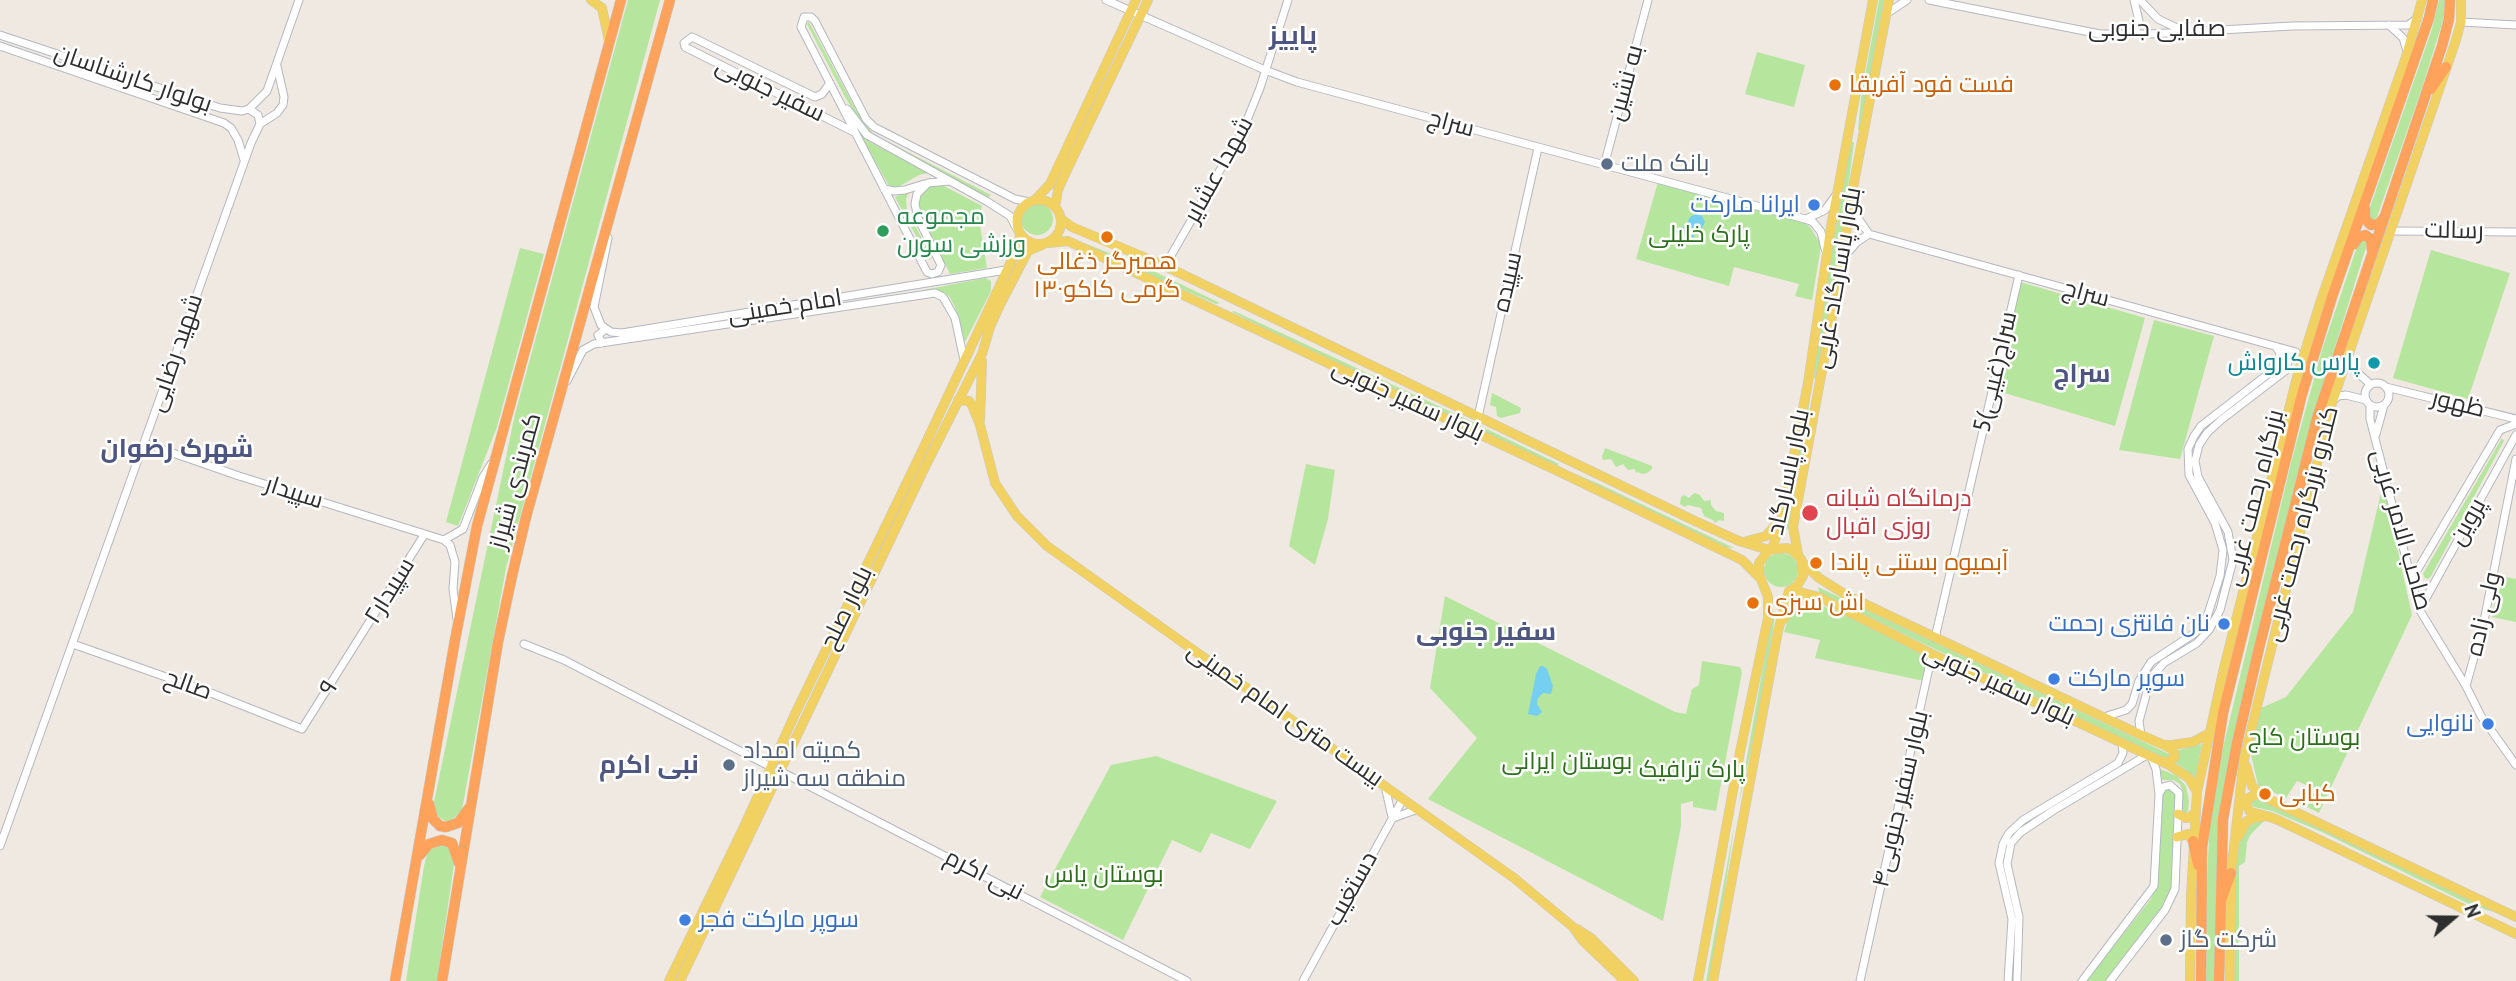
<!DOCTYPE html>
<meta charset="utf-8">
<style>
body{margin:0}
#map{position:relative;width:2516px;height:981px;overflow:hidden;background:#efe9e1;font-family:"PT Sans",sans-serif}
canvas{display:block}
.north{position:absolute;left:2418px;top:883px;width:70px;height:70px;-webkit-text-stroke:5px #fff;paint-order:stroke;rotate:70deg;font-size:19px;font-weight:700;line-height:28px;text-align:center;color:#2e2e2e}
.north::after{content:'';display:block;margin:auto;width:24px;height:32px;background:#2e2e2e;clip-path:polygon(50% 0,100% 100%,50% 72%,0 100%)}
</style>
<div id="map">
<canvas width="2516" height="981"></canvas>
<div class="north">N</div>
</div>
<script>
const ctx = document.querySelector('canvas').getContext('2d');
ctx.lineJoin = 'round';
function fillPath(path, color) { ctx.fillStyle = color; ctx.fill(path, 'evenodd'); }
const shape = rows => new Path2D(rows.map(r => 'M' + r).join(''));
function trace(path, color, width, dash) { ctx.strokeStyle = color; ctx.lineWidth = width; ctx.lineCap = dash ? 'butt' : 'round'; ctx.setLineDash(dash || []); ctx.stroke(path); }
function drawText(font, color, halo, rows, align = 'center') {
  ctx.font = font + ' "PT Sans",Cairo,sans-serif'; ctx.lineWidth = 5; ctx.setLineDash([]); ctx.textBaseline = 'middle'; ctx.strokeStyle = halo; ctx.fillStyle = color; for (const [text, x, y, turn = 0] of rows) {
    ctx.save(); ctx.translate(x, y); ctx.rotate((+turn || 0) * Math.PI / 180); ctx.textAlign = isNaN(turn) ? turn : align; if (halo) ctx.strokeText(text, 0, 0); ctx.fillText(text, 0, 0); ctx.restore();
  }
}
fillPath(shape([
 [628,0,660,0,506,568,462,810,453,819,446,822,435,814,434,802,515,414],
 [1879,0,1884,0,1860,130,1858,130,1861,98],
 [2439,0,2445,0,2444,17,2423,85,2377,217,2372,222,2370,221,2368,213,2432,29],
 [809,22,856,110,873,134,991,195,988,197,892,149,866,130,845,97,807,24],
 [1757,52,1805,65,1794,107,1745,94],
 [849,114,870,142,928,173,919,175,898,187,889,186],
 [1851,141,1854,143,1839,253,1816,379,1814,378,1818,332],
 [1658,182,1804,223,1810,227,1820,243,1820,252,1812,300,1795,296,1799,284,1734,267,1729,286,1636,259],
 [940,184,982,206,979,219,987,268,950,274,917,208,921,190,930,185],
 [909,192,906,199,907,210,932,258,929,260,895,197],
 '1021 219a16 16 0 1 1 32 0a16 16 0 1 1-32 0Z',
 [2366,240,2367,244,2318,402,2294,490,2227,769,2223,796,2215,981,2206,981,2207,882,2210,816,2219,765,2292,459,2322,350,2359,241],
 [1084,243,1147,268,1220,303,1216,304,1118,261,1084,246],
 [520,248,544,254,497,427,458,526,446,522],
 [2431,250,2510,273,2468,399,2393,378],
 [985,278,991,281,991,291,965,342,955,307,949,296,937,290,924,290],
 [2020,282,2145,318,2115,426,1998,391],
 [1234,311,1462,417,1559,464,1557,466,1325,358,1232,312],
 [2154,320,2214,336,2180,459,2119,450],
 [1492,393,1521,408,1520,413,1501,418,1497,416,1496,407,1490,405],
 [1808,396,1810,397,1808,415,1789,528,1786,530,1784,528],
 [2502,438,2504,441,2431,576,2428,579,2425,578,2423,574],
 [1605,448,1652,466,1652,469,1647,473,1642,474,1638,472,1636,473,1635,469,1628,470,1623,464,1616,467,1611,459,1603,460,1602,457],
 [1306,464,1335,470,1328,519,1315,565,1289,546],
 [1573,473,1597,483,1734,548,1723,547,1572,475],
 [2383,484,2412,615,2319,813,2307,807,2315,789,2297,781,2286,798,2258,785,2250,750,2261,708,2286,697,2353,612],
 [1694,493,1700,495,1704,501,1711,500,1711,505,1716,511,1724,513,1724,521,1719,520,1715,523,1713,520,1704,516,1701,508,1688,505,1685,507,1680,504,1681,497,1684,495,1689,498],
 '1764 570a17 17 0 1 1 34 0a17 17 0 1 1-34 0Z',
 [2499,576,2516,579,2516,622,2492,617],
 [1818,587,2171,755,2171,758,2162,757,1916,640,1819,592],
 [1445,596,1675,712,1686,714,1692,689,1699,685,1702,661,1740,667,1742,672,1716,811,1693,807,1693,801,1681,804,1681,826,1663,921,1428,799,1477,738,1430,688],
 [1816,603,1932,654,1929,682,1815,658,1820,640,1784,632,1789,617,1796,610,1806,604],
 [1773,611,1776,611,1759,714,1738,807],
 [2202,744,2195,779,2185,769,2174,762,2175,751],
 [1156,756,1277,801,1250,849,1211,833,1201,853,1172,840,1123,940,1040,897,1111,765],
 [2160,769,2177,776,2186,786,2189,801,2188,811,2185,814,2183,811,2183,792,2180,784,2173,780,2161,780],
 [2169,788,2176,793,2174,881,2169,899,2106,981,2086,981,2151,899,2155,889,2161,795,2166,789],
 [2255,797,2516,919,2516,922,2498,913,2473,906,2322,832,2272,811,2254,807,2250,802],
 [1735,821,1718,937,1709,981,1706,981],
 [2264,821,2251,834,2247,842,2245,862,2239,866,2239,981,2232,981,2236,852,2245,829,2253,823],
 [437,843,447,844,453,851,454,864,437,981,406,981,424,866,428,850]
]), '#b6e59e');
fillPath(shape([
 [1696,214,1702,216,1705,222,1702,228,1694,233,1694,241,1689,242,1685,235,1676,235,1677,229,1686,226,1690,217],
 [1540,666,1543,666,1547,669,1553,686,1551,694,1543,693,1538,698,1537,704,1542,712,1537,716,1528,714,1536,674]
]), '#75cff0');
const minor = shape([
 [1106,0,1265,70,1297,82,1805,219,1813,222,1821,232,1825,249],
 [1929,0,2100,34,2149,34,2292,26,2408,25,2418,18],
 [2140,0,2158,19,2181,30],
 [1886,14,1907,0],
 [2461,22,2516,25],
 [2389,25,2403,38,2407,51],
 [2130,33,2137,28,2139,21,2134,0],
 [0,35,220,108,242,111,249,109,267,91,299,0],
 [0,46,224,123,231,128,238,140,244,160],
 [830,83,822,94,815,97,692,37,684,43,685,47,854,132],
 [249,109,258,115,260,124],
 [847,109,867,135,988,202,1010,216,1018,231],
 [1604,166,1648,0],
 [949,181,928,183,917,194,915,204,918,218,941,265,938,272,932,274,927,272,801,27,804,17,811,17,815,21,866,119,874,127,1015,199,1029,202],
 [884,189,894,191,905,190,924,184],
 [1853,201,1855,214,1869,234],
 [1806,219,1825,210,1836,195],
 [2392,231,2516,232],
 [1869,234,2296,352],
 [608,238,594,307,601,325,611,332,622,333,1006,270],
 [1844,257,1857,242,1869,234],
 [1165,266,1243,130,1260,88,1288,0],
 [602,343,598,335,606,329],
 [2348,354,2358,373,2370,384],
 [567,381,583,350,594,344,935,293,943,297,955,318,964,360],
 '2365 395a12 12 0 1 1 24 0a12 12 0 1 1-24 0Z',
 [2386,387,2516,419],
 [2332,402,2338,396,2346,395,2366,400],
 [2370,405,2370,419,2419,609,2466,686,2481,716,2516,765],
 [1478,417,1538,148],
 [2376,434,2384,405],
 [144,443,239,476,444,540],
 [444,540,463,529,483,477,492,463],
 [444,540,450,545,455,562,453,589,457,619],
 [2412,579,2500,430,2516,424],
 [2420,609,2516,435],
 [1935,638,2019,275],
 [73,644,211,693,302,729,424,535],
 [524,644,564,660,771,767],
 [2466,686,2484,621,2516,459],
 [2104,717,2126,710,2132,704,2139,681,2151,662,2195,633,2207,617,2220,576,2223,550,2215,523,2189,475,2188,449,2194,436,2201,426,2268,374,2279,359,2280,353,2276,347],
 [2141,735,2139,721,2151,677,2164,663,2197,643,2209,630,2220,610,2233,560,2228,532,2198,477,2195,461,2199,445,2207,433,2221,420,2285,371,2292,351],
 [780,771,1187,981],
 [1385,786,1392,817],
 [1393,818,1418,809],
 [0,846,251,143,260,124,277,113,283,105,284,97,277,66],
 [1303,981,1403,799],
 [1860,981,1932,654],
 [2008,981,2012,919,1999,863,2003,844,2009,833,2023,820,2118,763,2123,753,2122,743],
 [2017,981,2019,917,2007,864,2011,843,2021,832,2054,810,2147,755],
 [2082,981,2154,886,2159,794,2156,769,2151,757],
 [2110,981,2165,910,2175,889,2179,793,2170,785,2163,787,2159,794]
]);
const major = shape([
 [591,0,602,8,609,41],
 '1017 222a22 22 0 1 1 44 0a22 22 0 1 1-44 0Z',
 [1035,200,1050,184,1136,0],
 [1055,207,1058,190,1066,172,1148,0],
 [1061,219,1072,227,1165,266,1695,521,1739,541,1769,550],
 [1049,243,1068,241,1564,474,1742,560,1759,577],
 [958,400,969,401,972,405,980,425,995,483,1017,516,1047,546,1514,878,1573,927,1583,941,1625,981],
 [980,420,982,361],
 [1747,541,1766,536,1778,522],
 [1772,549,1781,521,1808,383,1831,227,1873,0],
 [1798,554,1793,527,1840,273,1852,193,1889,0],
 [1803,563,1819,578,1848,596,2141,735,2164,745,2172,745,2193,742,2208,734],
 [1792,590,1819,597,1932,654,2169,765,2189,778,2197,792],
 [1783,620,1789,611,1798,604,1817,599],
 [2163,762,2170,761,2175,757,2173,750,2164,745],
 [2246,766,2252,786,2264,797,2516,917],
 [2259,794,2248,798,2246,804,2250,812,2263,815],
 [2178,814,2186,818,2191,817,2196,811],
 [2177,837,2188,834,2193,841],
 [2238,837,2247,821,2254,818,2267,816,2278,820,2516,934],
 [1577,929,1591,938,1634,981],
 [669,981,742,831,795,714,923,449,1018,247,1020,235],
 [680,981,925,467,982,354,990,327,1000,305,1028,251,1042,245],
 [1698,981,1740,752,1768,618,1768,597,1759,574,1759,563,1769,550,1787,548,1793,551,1801,559,1803,576,1797,586,1789,591,1778,631,1713,981],
 [2190,981,2191,896,2197,792,2223,672,2297,377,2321,300,2407,54,2422,0],
 [2230,981,2231,873,2244,759,2332,403,2455,43,2461,22,2461,0]
]);
const highway = shape([
 [2431,89,2446,67],
 [2365,209,2365,219,2371,225,2379,224,2385,216],
 [2354,244,2358,238,2365,235,2371,239,2372,250],
 [429,804,433,819,440,826,446,827,458,823,470,807],
 [2193,841,2198,865],
 [419,856,429,844,442,840,452,843,459,863],
 [2222,898,2231,873],
 [395,981,455,640,477,526,621,0],
 [442,981,498,642,512,576,526,517,670,0],
 [2201,981,2202,847,2223,713,2302,394,2332,297,2429,18,2433,0],
 [2219,981,2223,819,2237,743,2259,648,2317,418,2442,46,2449,19,2450,0]
]);
trace(minor, '#b4b7c1', 9);
trace(major, '#c9c9c9', 10);
trace(highway, '#c9c9c9', 11);
trace(minor, '#fff', 7);
trace(major, '#f2d163', 9);
trace(highway, '#ffa35c', 10);
for (const [x, y, r, color] of [
 [1835,85,7,"#e8710a"],
 [1607,164,7,"#5c6f8a"],
 [1814,205,7,"#3f7fe0"],
 [883,231,7,"#2e9e5b"],
 [1107,237,7,"#e8710a"],
 [2374,363,7,"#0f9aa8"],
 [1810,513,9,"#e0444e"],
 [1816,563,7,"#e8710a"],
 [1753,603,7,"#e8710a"],
 [2224,624,7,"#3f7fe0"],
 [2054,679,7,"#3f7fe0"],
 [2488,724,7,"#3f7fe0"],
 [729,765,7,"#5c6f8a"],
 [2265,794,7,"#e8710a"],
 [685,920,7,"#3f7fe0"],
 [2166,940,7,"#5c6f8a"]
]) { const dot = new Path2D(); dot.arc(x, y, r, 0, 2 * Math.PI); ctx.fillStyle = color; ctx.fill(dot); trace(dot, '#fff', 2.5); }
drawText('24px', '#2e2e2e', '#fff', [
 ["صفایی جنوبی",2157,29],
 ["بولوار کارشناسان",133,79,19],
 ["به نشین",1626,83,-75],
 ["سفیر جنوبی",770,90,26],
 ["سراج",1451,124,15],
 ["شهدا عشایر",1219,170,-61],
 ["رسالت",2454,231,1],
 ["بلوار پاسارگاد غربی",1838,278,-80],
 ["سپیده",1508,282,-77],
 ["سراج",2086,294,15],
 ["امام خمینی",785,307,-9],
 ["شهید رضایی",176,353,-71],
 ["5سراج(غیبی)",1996,372,-77],
 ["بلوار سفیر جنوبی",1408,401,25],
 ["ظهور",2458,404,14],
 ["بلوار پاسارگاد",1789,472,-78],
 ["کمربندی شیراز",516,481,-75],
 ["سپیدار",294,493,18],
 ["بزرگراه رحمت غربی",2255,498,-76],
 ["پروین",2468,522,-61],
 ["کندرو بزرگراه رحمت غربی",2302,524,-76],
 ["صاحب الامر غربی",2401,530,74],
 ["سپیدار۲",390,591,-58],
 ["بلوار صلح",847,608,-64],
 ["ولی زاده",2484,614,-77],
 ["صالح",188,685,20],
 ["بلوار سفیر جنوبی",1999,685,25],
 ["۹",329,688,-57],
 ["بیست متری امام خمینی",1285,715,35],
 ["بلوار سفیر جنوبی۴",1901,799,-77],
 ["نبی اکرم",984,875,27],
 ["دستغیب",1352,889,-61]
]);
drawText('24px', '#c56008', '#fff', [
 ["فست فود آفریقا",1849,85],
 ["همبرگر ذغالی",1107,262,"center"],
 ["۱۳۰گرمی کاکو",1107,290,"center"],
 ["آبمیوه بستنی پاندا",1830,563],
 ["اش سبزی",1767,603],
 ["کبابی",2279,794]
], 'left');
drawText('24px', '#4e5e75', '#fff', [
 ["بانک ملت",1621,164],
 ["کمیته امداد",743,751],
 ["منطقه سه شیراز",743,779],
 ["شرکت گاز",2180,940]
], 'left');
drawText('24px', '#366cbe', '#fff', [
 ["ایرانا مارکت",1800,205],
 ["نان فانتزی رحمت",2210,624],
 ["سوپر مارکت",2068,679,"left"],
 ["نانوایی",2474,724],
 ["سوپر مارکت فجر",699,920,"left"]
], 'right');
drawText('24px', '#27864d', '#fff', [
 ["مجموعه",897,217],
 ["ورزشی سورن",897,245]
], 'left');
drawText('24px', '#2c6e1b', '#fff', [
 ["پارک خلیلی",1699,235],
 ["بوستان کاج",2304,738],
 ["بوستان ایرانی",1567,762],
 ["پارک ترافیک",1692,770],
 ["بوستان یاس",1104,875]
]);
drawText('24px', '#0d838f', '#fff', [
 ["پارس کارواش",2360,363]
], 'right');
drawText('24px', '#be3a42', '#fff', [
 ["درمانگاه شبانه",1826,499],
 ["روزی اقبال",1826,527]
], 'left');
drawText('bold 26px', '#4d5680', '#fff', [
 ["پاییز",1293,37],
 ["سراج",2082,375],
 ["شهرک رضوان",177,450],
 ["سفیر جنوبی",1486,633],
 ["نبی اکرم",649,766]
]);
</script>
